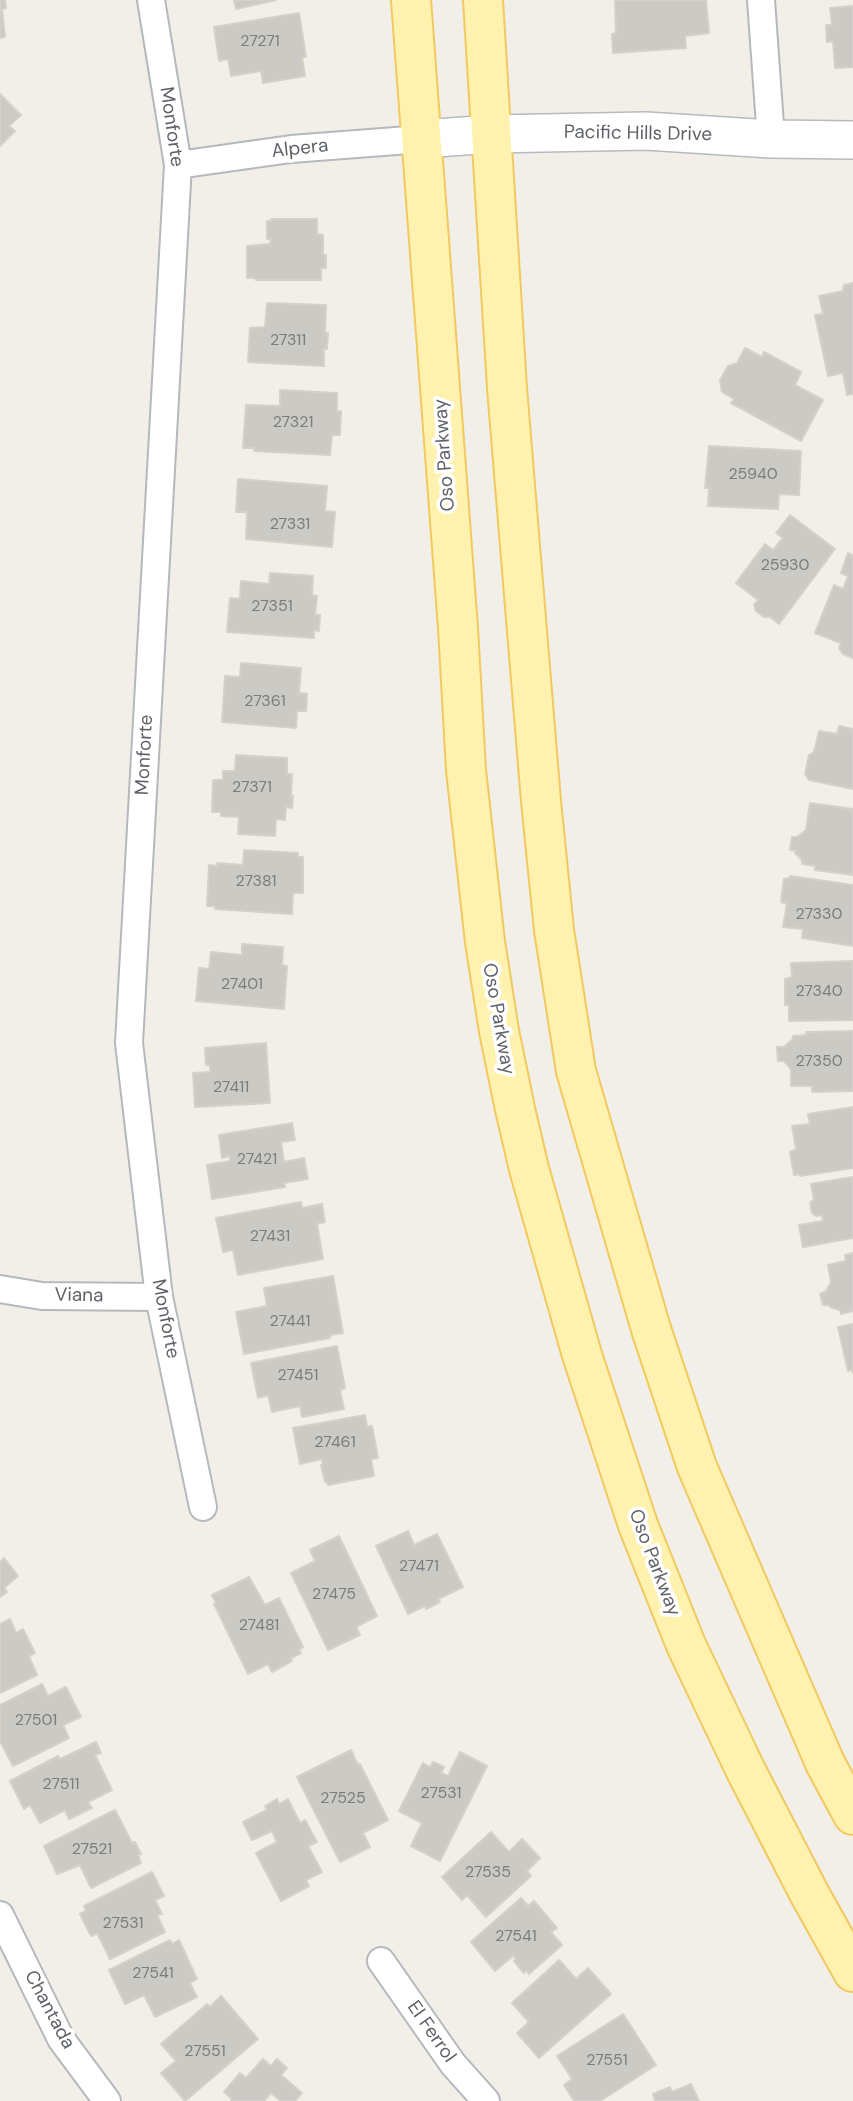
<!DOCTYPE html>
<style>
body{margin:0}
canvas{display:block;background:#f1efe8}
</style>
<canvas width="853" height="2101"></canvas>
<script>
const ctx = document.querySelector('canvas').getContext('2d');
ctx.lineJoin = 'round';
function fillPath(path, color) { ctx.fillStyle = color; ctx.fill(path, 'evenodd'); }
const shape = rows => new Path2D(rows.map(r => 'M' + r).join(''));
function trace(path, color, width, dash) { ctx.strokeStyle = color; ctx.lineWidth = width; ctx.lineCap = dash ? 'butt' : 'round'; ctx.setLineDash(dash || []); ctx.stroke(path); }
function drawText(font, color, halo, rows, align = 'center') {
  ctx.font = font + ' "DM Sans",sans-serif'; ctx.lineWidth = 7; ctx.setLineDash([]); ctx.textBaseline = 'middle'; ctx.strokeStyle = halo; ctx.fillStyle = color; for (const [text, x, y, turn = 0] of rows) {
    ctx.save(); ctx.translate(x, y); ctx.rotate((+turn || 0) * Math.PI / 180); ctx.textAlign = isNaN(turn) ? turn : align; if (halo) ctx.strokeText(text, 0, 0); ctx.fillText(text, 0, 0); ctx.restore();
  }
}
const building = shape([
 [0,0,5,0,6,8,2,9,5,37,0,38,0,0],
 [234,0,276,0,236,9,234,0],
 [615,0,706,0,709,33,685,36,686,48,613,53,612,34,616,33,615,0],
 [853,6,853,67,835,68,833,41,827,42,826,25,832,25,830,8,853,6],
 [299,13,306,57,302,57,305,76,263,83,261,71,231,76,228,59,219,61,214,27,299,13],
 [0,94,21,115,9,126,15,131,0,146,0,94],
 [271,219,317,219,317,234,323,235,323,255,326,255,326,268,321,268,321,280,256,280,256,278,247,278,247,246,270,244,271,239,267,239,267,221,271,221,271,219],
 [853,283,853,394,847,395,843,373,828,376,815,315,823,314,819,296,843,291,844,285,853,283],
 [267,303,326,305,325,333,328,333,327,349,324,349,324,366,248,362,250,328,265,327,267,303],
 [745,348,762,357,764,352,801,372,795,385,823,400,801,441,731,403,734,399,722,392,720,380,728,366,737,363,745,348],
 [280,390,337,393,337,412,341,411,340,435,332,435,330,455,254,451,255,448,243,448,246,405,280,406,280,390],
 [709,446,801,451,799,495,779,494,778,509,708,506,709,488,705,488,709,446],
 [238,479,327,486,325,511,335,512,332,547,246,539,247,512,236,512,238,479],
 [790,515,835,549,779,624,770,617,764,617,756,611,754,605,758,600,736,583,765,544,773,550,783,538,776,533,790,515],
 [848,553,853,555,853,658,843,654,839,648,841,643,815,633,834,585,843,589,848,576,841,573,848,553],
 [270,573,313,576,312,595,317,596,315,615,320,615,319,631,314,630,314,638,227,632,230,598,240,599,241,581,269,584,270,573],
 [241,663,301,668,299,693,307,694,306,711,297,711,296,728,222,722,225,676,240,677,241,663],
 [839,726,853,729,853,789,809,780,805,774,809,755,814,752,819,731,837,734,839,726],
 [236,755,287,758,287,774,292,774,291,796,293,796,292,808,286,807,285,820,276,819,275,836,238,834,239,817,221,816,221,812,212,812,213,780,223,780,223,771,235,771,236,755],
 [810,803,853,809,853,875,815,870,815,866,802,864,802,860,795,853,796,851,790,850,792,837,797,837,806,830,810,803],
 [244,850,298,853,298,857,303,857,303,893,293,893,292,914,215,909,215,906,207,906,209,865,217,866,217,863,243,865,244,850],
 [790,876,853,885,853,946,802,938,803,929,783,927,787,904,781,902,784,879,791,878,790,876],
 [242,944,283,947,282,965,287,966,284,1009,196,1001,199,968,209,969,211,952,242,955,242,944],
 [853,961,853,1020,789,1021,789,1005,785,1005,785,979,792,977,791,963,853,961],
 [853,1031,853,1091,812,1092,812,1086,791,1086,791,1069,784,1061,778,1061,777,1047,784,1047,793,1039,793,1036,806,1035,806,1032,853,1031],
 [266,1043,270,1103,195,1107,193,1073,210,1072,210,1065,206,1065,205,1048,266,1043],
 [853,1107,853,1168,800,1176,799,1174,794,1175,790,1152,796,1149,792,1126,810,1124,808,1114,853,1107],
 [292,1123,295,1140,281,1142,284,1162,304,1158,308,1179,284,1183,285,1187,212,1199,207,1165,230,1161,230,1156,222,1158,219,1135,292,1123],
 [853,1177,853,1238,803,1247,799,1225,823,1221,822,1215,816,1216,812,1213,810,1203,814,1199,811,1184,853,1177],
 [301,1202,302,1208,322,1204,325,1222,317,1224,323,1259,238,1275,233,1250,223,1252,216,1218,301,1202],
 [853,1253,853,1311,841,1314,840,1310,830,1307,829,1305,823,1305,820,1294,826,1291,831,1282,828,1265,846,1261,845,1255,853,1253],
 [333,1276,343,1333,330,1335,330,1338,244,1354,236,1312,267,1306,264,1288,333,1276],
 [853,1324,853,1373,852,1370,848,1371,838,1327,853,1324],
 [337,1346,345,1388,340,1390,344,1409,302,1417,300,1406,272,1412,268,1395,258,1398,251,1363,337,1346],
 [365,1415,367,1427,372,1426,378,1458,371,1459,374,1476,328,1485,327,1482,325,1482,321,1465,323,1464,322,1459,300,1464,293,1428,365,1415],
 [408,1531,414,1545,437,1534,463,1587,438,1599,440,1602,426,1609,425,1606,408,1614,376,1546,408,1531],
 [339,1536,377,1616,356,1627,360,1635,328,1650,291,1573,315,1561,310,1550,339,1536],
 [4,1558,18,1576,4,1588,7,1592,0,1597,0,1562,4,1558],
 [249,1577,265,1605,279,1598,303,1647,299,1650,301,1653,291,1658,292,1661,272,1672,268,1664,248,1674,214,1604,216,1603,212,1595,249,1577],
 [10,1619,16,1633,23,1629,35,1653,29,1656,37,1675,0,1693,0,1624,10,1619],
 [42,1684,48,1696,66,1687,81,1717,63,1725,69,1738,13,1766,0,1741,0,1705,42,1684],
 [96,1742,101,1753,95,1755,112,1790,88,1802,92,1808,69,1819,65,1810,40,1823,30,1805,24,1809,10,1781,58,1756,60,1759,96,1742],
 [351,1750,358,1765,360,1764,388,1820,363,1833,370,1847,340,1862,297,1777,351,1750],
 [460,1752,487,1766,440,1861,411,1846,422,1823,399,1811,423,1763,430,1767,433,1762,444,1767,441,1773,448,1776,460,1752],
 [277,1799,279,1804,288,1799,300,1823,305,1820,317,1842,308,1846,322,1872,306,1880,309,1886,281,1901,256,1853,277,1842,272,1831,252,1840,243,1822,267,1810,265,1806,277,1799],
 [115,1810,132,1843,135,1842,141,1854,138,1855,141,1863,91,1888,80,1865,57,1874,44,1846,115,1810],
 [491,1832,509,1852,522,1839,540,1858,527,1871,531,1876,486,1917,467,1895,462,1900,442,1877,491,1832],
 [152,1872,164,1896,155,1900,162,1914,157,1915,165,1932,110,1959,97,1933,91,1936,80,1914,86,1911,84,1906,152,1872],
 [521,1898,528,1906,534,1901,557,1928,551,1932,562,1945,529,1974,526,1970,524,1973,514,1961,516,1959,513,1956,495,1971,471,1942,521,1898],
 [170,1940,172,1944,179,1940,197,1979,190,1983,197,1997,155,2017,144,1995,125,2004,109,1970,170,1940],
 [559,1960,576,1979,588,1968,611,1994,539,2058,517,2033,529,2022,512,2003,559,1960],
 [221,1996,258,2039,185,2101,161,2073,176,2061,161,2044,207,2004,210,2007,221,1996],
 [623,2014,656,2065,600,2101,574,2101,564,2085,572,2079,557,2056,623,2014],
 [263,2059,271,2066,277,2059,287,2068,281,2075,302,2093,295,2101,281,2101,271,2093,264,2101,231,2101,232,2099,224,2092,240,2073,246,2078,263,2059],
 [691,2084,699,2101,655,2101,653,2094,670,2087,672,2092,691,2084]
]);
fillPath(building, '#cccac5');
trace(building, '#d6d1c6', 2);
const street = shape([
 [151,0,178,165,129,1043,159,1297,203,1507],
 [761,0,771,139],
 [178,165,291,149,422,139],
 [0,1289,42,1296,159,1297],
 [0,1915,61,2039,107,2101],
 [381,1961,453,2064,486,2101]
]);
const secondary = shape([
 [422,139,492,134,646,131,771,139,853,140]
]);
const primary = shape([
 [411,0,458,628,466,770,485,942,499,1031,515,1109,529,1169,582,1355,638,1525,686,1645,745,1769,809,1893,853,1972],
 [483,0,507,388,541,801,554,930,576,1071,651,1329,697,1467,825,1763,853,1815]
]);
trace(street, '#b5b8bc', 30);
trace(secondary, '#b6babf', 40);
trace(primary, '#f2c960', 42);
trace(street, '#fff', 26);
trace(secondary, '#fff', 37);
trace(primary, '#fff2af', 38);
drawText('16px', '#7a7d7f', null, [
 ["27271",260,42],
 ["27311",288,341],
 ["27321",293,423],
 ["25940",753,475],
 ["27331",290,525],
 ["25930",785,566],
 ["27351",272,607],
 ["27361",265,702],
 ["27371",252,788],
 ["27381",256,882],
 ["27330",819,915],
 ["27401",242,985],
 ["27340",819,992],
 ["27350",819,1062],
 ["27411",231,1088],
 ["27421",257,1160],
 ["27431",270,1237],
 ["27441",290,1322],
 ["27451",298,1376],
 ["27461",335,1443],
 ["27471",419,1567],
 ["27475",334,1595],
 ["27481",259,1626],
 ["27501",36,1721],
 ["27511",61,1785],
 ["27531",441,1794],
 ["27525",343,1799],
 ["27521",92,1850],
 ["27535",488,1873],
 ["27531",123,1924],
 ["27541",516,1937],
 ["27541",153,1974],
 ["27551",205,2052],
 ["27551",607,2061]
]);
drawText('19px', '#5f6368', '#fff', [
 ["Monforte",171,127,82],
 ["Pacific Hills Drive",638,134,1],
 ["Alpera",300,149,-6],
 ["Oso Parkway",445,455,-94],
 ["Monforte",145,755,-87],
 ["Oso Parkway",498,1019,80],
 ["Viana",79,1296,1],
 ["Monforte",165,1319,79],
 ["Oso Parkway",654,1563,69],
 ["Chantada",49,2010,62],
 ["El Ferrol",431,2032,55]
]);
</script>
